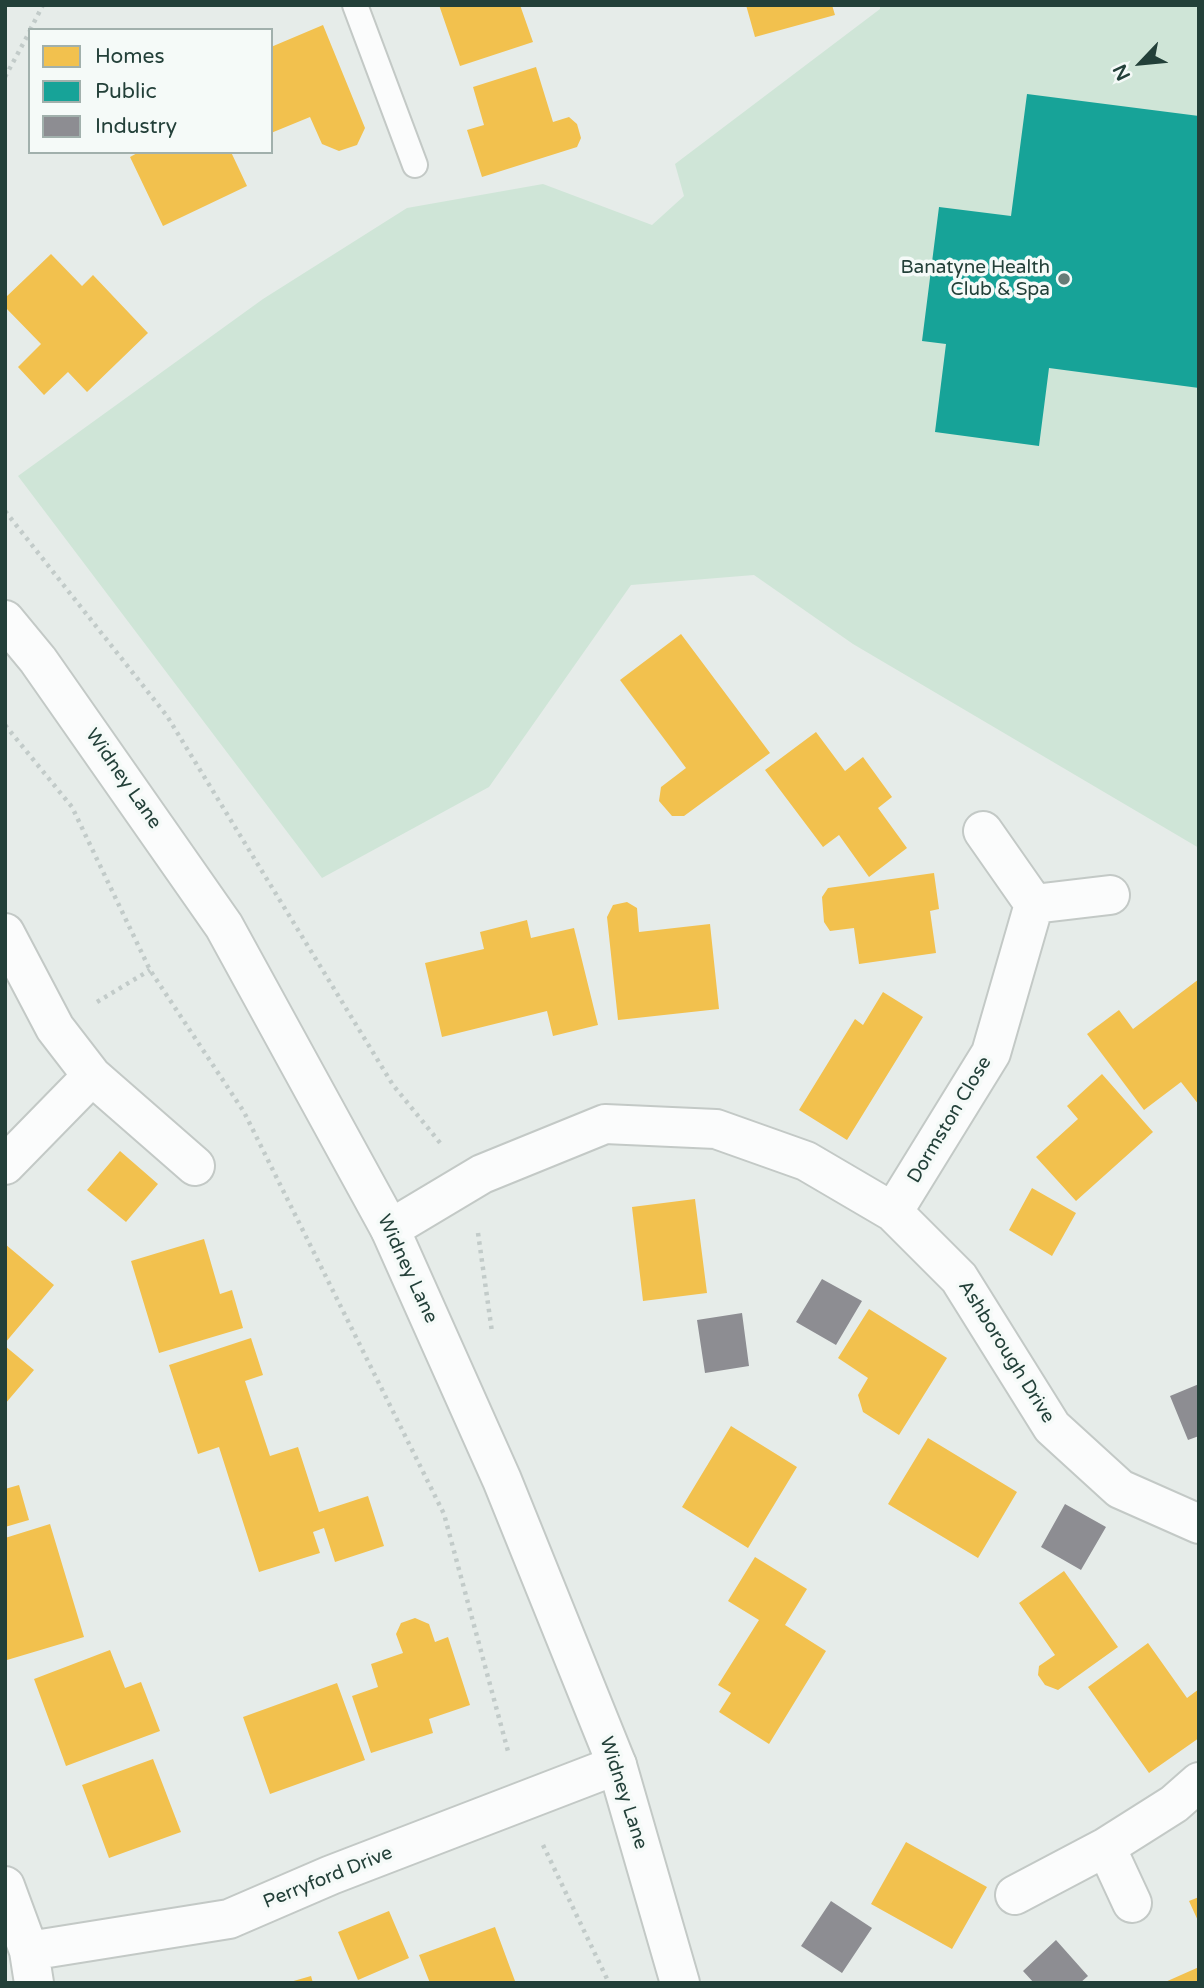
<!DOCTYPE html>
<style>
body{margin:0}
#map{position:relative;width:1204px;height:1988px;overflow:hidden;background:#e6ece9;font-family:"Varela Round",sans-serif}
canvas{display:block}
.frame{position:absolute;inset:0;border:7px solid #234039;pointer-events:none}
.legend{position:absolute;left:28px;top:28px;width:245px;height:126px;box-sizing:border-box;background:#f5faf8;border:2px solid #a1b0ac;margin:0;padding:9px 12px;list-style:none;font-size:21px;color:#234039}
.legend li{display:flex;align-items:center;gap:14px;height:35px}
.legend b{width:35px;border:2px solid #a1b0ac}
.north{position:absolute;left:1106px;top:28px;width:70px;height:70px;-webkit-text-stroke:5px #f5faf8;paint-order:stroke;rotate:244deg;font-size:19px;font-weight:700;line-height:28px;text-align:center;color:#234039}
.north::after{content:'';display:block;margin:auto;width:24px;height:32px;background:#234039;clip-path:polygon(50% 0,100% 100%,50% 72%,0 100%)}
</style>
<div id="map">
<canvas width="1204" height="1988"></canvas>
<div class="frame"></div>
<ul class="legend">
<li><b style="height:19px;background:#f2c14e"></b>Homes</li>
<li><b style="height:19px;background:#17a398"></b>Public</li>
<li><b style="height:19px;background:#8d8d92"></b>Industry</li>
</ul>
<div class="north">N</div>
</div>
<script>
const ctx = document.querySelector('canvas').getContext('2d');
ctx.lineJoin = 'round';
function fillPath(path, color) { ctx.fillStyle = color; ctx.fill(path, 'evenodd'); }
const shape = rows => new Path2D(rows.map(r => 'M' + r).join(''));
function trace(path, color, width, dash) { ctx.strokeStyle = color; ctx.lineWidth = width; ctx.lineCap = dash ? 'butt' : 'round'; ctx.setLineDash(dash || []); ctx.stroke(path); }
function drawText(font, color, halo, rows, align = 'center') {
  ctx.font = font + ' "Varela Round",sans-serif'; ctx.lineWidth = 7; ctx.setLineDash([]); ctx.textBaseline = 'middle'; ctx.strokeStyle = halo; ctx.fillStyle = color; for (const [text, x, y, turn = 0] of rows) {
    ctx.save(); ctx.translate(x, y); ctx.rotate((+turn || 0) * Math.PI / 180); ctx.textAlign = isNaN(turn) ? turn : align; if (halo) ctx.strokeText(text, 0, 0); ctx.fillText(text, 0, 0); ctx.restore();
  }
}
fillPath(shape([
 [880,5,1199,5,1199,848,853,644,754,575,631,585,489,787,322,878,18,476,263,299,407,208,543,184,652,225,684,196,675,164,880,9]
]), '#cfe5d7');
fillPath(shape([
 [439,5,520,5,533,42,460,66],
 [746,5,832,5,835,15,755,37],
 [323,25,365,128,357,145,339,151,322,144,310,117,271,133,271,47],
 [536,67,553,122,569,117,577,124,581,138,577,147,482,177,467,130,484,125,473,87],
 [139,152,231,152,247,186,163,226,130,157],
 [51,254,82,286,93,275,148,333,87,392,68,372,44,395,18,367,41,344,5,307,5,298],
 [681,634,770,753,684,816,672,816,659,801,661,787,686,768,620,680],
 [816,732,845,771,863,757,892,797,878,808,907,848,869,877,839,835,823,847,765,770],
 [934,873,939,909,930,911,936,953,859,964,854,928,830,931,824,922,822,897,828,888],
 [627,902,637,908,639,932,710,924,719,1009,618,1020,607,917,613,905],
 [527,920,531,938,574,928,598,1025,553,1036,547,1011,442,1037,425,963,484,949,480,932],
 [1199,979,1199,1105,1181,1082,1144,1110,1087,1034,1119,1010,1133,1029],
 [883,992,923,1017,847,1140,799,1110,855,1019,863,1025],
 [1102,1074,1153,1132,1076,1201,1036,1157,1078,1119,1067,1106],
 [120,1151,158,1184,126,1222,87,1190],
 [1032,1188,1076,1213,1052,1256,1009,1230],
 [695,1199,707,1293,643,1301,632,1207],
 [204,1239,220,1294,232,1290,243,1328,159,1353,131,1261],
 [5,1244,54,1285,5,1343],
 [869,1309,947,1358,899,1435,863,1412,858,1395,868,1378,838,1358],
 [251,1338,263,1375,245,1381,270,1456,298,1447,319,1512,368,1496,384,1546,335,1562,324,1528,313,1532,320,1553,259,1572,219,1447,198,1454,169,1365],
 [5,1346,34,1370,5,1404],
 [731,1426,797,1467,748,1548,682,1507],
 [928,1438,1017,1492,978,1558,888,1504],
 [19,1485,29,1520,5,1527,5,1489],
 [50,1524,84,1637,7,1660,5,1538],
 [755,1557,807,1589,785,1625,826,1651,769,1744,719,1712,731,1693,718,1685,759,1620,728,1601],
 [1064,1571,1118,1647,1058,1690,1045,1685,1038,1675,1039,1666,1055,1655,1019,1603],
 [415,1618,429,1624,435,1642,448,1637,470,1705,429,1719,433,1733,371,1753,352,1696,378,1687,371,1664,403,1653,396,1634,401,1623],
 [1148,1643,1187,1698,1199,1689,1199,1738,1149,1773,1088,1687],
 [110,1650,125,1688,141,1682,160,1731,66,1766,34,1679],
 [337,1683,365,1760,270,1794,243,1717],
 [153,1759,181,1832,109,1858,82,1785],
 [906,1842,987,1887,952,1949,871,1904],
 [1199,1897,1199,1923,1189,1901],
 [389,1911,409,1958,358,1980,338,1932],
 [495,1927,515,1981,430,1983,419,1955],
 [1199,1967,1199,1983,1163,1983],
 [311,1976,313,1983,290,1983,290,1982]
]), '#f2c14e');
fillPath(shape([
 [1027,94,1199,116,1199,388,1049,368,1039,446,935,432,946,344,922,341,939,207,1011,216]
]), '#17a398');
fillPath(shape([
 [822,1279,862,1301,836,1345,796,1322],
 [742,1313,749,1366,705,1373,697,1320],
 [1199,1384,1199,1436,1188,1440,1170,1396],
 [1065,1504,1106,1527,1081,1570,1041,1547],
 [831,1901,872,1928,842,1973,801,1946],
 [1056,1940,1088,1976,1080,1983,1034,1983,1023,1971]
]), '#8d8d92');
const service = shape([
 [355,5,415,165]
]);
const minor = shape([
 [1034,904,1110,895],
 [5,933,55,1028,92,1076,5,1165],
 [92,1076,195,1166],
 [893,1212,991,1053,1034,904,983,831],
 [390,1229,482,1174,605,1124,716,1129,806,1161,893,1212,959,1278,1052,1427,1120,1489,1199,1524],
 [1106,1847,1132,1903],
 [5,1886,29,1951,229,1919,331,1875,617,1765],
 [1015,1895,1106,1847,1174,1804,1199,1782],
 [29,1951,34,1983]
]);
const tertiary = shape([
 [5,620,38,660,224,926,390,1229,502,1480,617,1765,680,1983]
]);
trace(service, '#c3c9c6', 28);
trace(minor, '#c3c9c6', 42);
trace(tertiary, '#c3c9c6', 42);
trace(shape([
 [30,30,43,5],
 [5,77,30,31],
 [5,511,167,716,393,1085,441,1144],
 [5,725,72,807,150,970,244,1112,444,1514,509,1755],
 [97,1002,150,970],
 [478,1233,492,1332],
 [543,1845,609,1983]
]), '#c2cbc9', 4.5, [3.5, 5]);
trace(service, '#fbfcfc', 24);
trace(minor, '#fbfcfc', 38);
trace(tertiary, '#fbfcfc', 38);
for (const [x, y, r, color] of [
 [1064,279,7,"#677c77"]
]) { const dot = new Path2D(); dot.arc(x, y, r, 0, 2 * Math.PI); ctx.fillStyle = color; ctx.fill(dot); trace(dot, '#f5faf8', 2.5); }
drawText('19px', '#234039', '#f5faf8', [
 ["Banatyne Health",1050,268],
 ["Club & Spa",1050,290]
], 'right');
drawText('19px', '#234039', '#f5faf8', [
 ["Widney Lane",123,779,55],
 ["Dormston Close",950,1120,-59],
 ["Widney Lane",407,1269,65],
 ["Ashborough Drive",1006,1352,58],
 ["Widney Lane",623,1793,72],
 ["Perryford Drive",328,1878,-22]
]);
</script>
